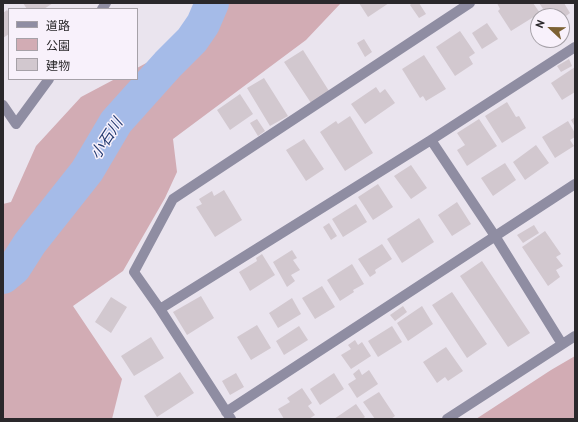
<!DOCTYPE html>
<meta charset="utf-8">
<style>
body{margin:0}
#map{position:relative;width:578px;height:422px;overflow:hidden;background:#eae4ee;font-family:"PT Sans","Noto Sans JP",sans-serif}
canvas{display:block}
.frame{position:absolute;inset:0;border:4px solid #2a282b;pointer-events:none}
.legend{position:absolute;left:8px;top:8px;width:130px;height:72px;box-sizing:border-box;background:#f8f1fb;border:1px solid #a6a1a8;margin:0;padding:5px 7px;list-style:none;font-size:12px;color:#2a282b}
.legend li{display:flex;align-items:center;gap:8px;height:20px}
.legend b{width:20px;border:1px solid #a6a1a8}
.north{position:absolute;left:530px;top:8px;width:40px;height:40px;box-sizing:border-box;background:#f8f1fb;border:1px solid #a6a1a8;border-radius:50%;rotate:292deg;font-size:11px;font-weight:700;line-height:16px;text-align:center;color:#2a282b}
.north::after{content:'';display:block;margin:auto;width:14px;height:18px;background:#7c6133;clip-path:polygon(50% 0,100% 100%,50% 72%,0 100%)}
</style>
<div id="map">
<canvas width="578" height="422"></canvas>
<div class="frame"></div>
<ul class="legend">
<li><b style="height:5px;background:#8f8da2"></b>道路</li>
<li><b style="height:11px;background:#d2acb4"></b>公園</li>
<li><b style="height:11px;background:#d2c8cf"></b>建物</li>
</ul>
<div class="north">N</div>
</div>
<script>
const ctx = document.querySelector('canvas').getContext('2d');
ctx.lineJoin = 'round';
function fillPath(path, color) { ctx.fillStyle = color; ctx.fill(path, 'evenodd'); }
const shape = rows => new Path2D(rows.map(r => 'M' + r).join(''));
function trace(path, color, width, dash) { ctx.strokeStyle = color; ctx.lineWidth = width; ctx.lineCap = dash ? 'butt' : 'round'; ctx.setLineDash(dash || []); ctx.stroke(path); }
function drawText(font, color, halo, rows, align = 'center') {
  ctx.font = font + ' "PT Sans","Noto Sans JP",sans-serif'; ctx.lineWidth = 3; ctx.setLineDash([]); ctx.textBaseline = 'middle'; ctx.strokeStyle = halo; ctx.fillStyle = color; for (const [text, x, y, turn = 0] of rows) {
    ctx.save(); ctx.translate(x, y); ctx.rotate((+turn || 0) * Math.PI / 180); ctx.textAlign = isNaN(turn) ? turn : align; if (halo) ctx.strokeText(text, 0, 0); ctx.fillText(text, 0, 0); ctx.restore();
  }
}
fillPath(shape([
 [225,3,341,3,306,40,173,139,177,172,165,198,123,271,73,306,122,379,112,419,3,419,3,204,11,202,36,146,81,97,115,79,137,79,137,68,174,48],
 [575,356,575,419,476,419,551,370]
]), '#d2acb4');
trace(shape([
 [3,277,14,268,30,243,87,171,116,122,168,64,192,40,203,24,212,3]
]), '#a5bbe8', 34);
fillPath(shape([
 [23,3,53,3,44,9,27,9],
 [359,3,389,3,368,17],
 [412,3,419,3,426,14,419,18,410,5],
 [497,3,533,3,540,13,511,31,498,11,500,9],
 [539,3,564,3,570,13,562,19,562,16,548,16],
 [7,10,9,12,9,34,3,38,3,13],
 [487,23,498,39,482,49,472,33],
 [460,31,475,53,469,57,473,64,455,76,436,47],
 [364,39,372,52,365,57,357,43],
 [303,50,329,91,311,103,284,62],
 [424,55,446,89,426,101,423,96,420,98,402,69],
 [569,59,572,66,561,72,557,66],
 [575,67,575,92,562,100,551,83],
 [264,78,288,116,270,126,247,88],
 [376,87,380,93,385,89,395,103,365,124,351,104],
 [240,94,253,114,230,130,217,110],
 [507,102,516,117,519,116,526,128,502,143,485,116],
 [350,116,373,153,345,171,320,132,336,121,338,124],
 [575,117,575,127,571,120],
 [257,119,265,131,258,136,250,123],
 [479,119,497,146,467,166,457,150,465,145,457,133],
 [568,121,575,133,575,137,570,140,574,146,555,158,542,137],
 [304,139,324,169,306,181,286,150],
 [536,145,549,163,525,180,513,162],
 [505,163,516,180,493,196,481,178],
 [411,165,427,188,411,199,394,176],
 [378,184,393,207,373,220,358,197],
 [224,190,242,220,215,237,196,207,202,204,199,199,212,191,214,196],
 [457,202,471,224,452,236,438,215],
 [356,204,367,222,343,237,332,219],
 [419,218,434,242,402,263,387,239],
 [329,223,337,236,331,240,323,227],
 [534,225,539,233,523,243,517,235],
 [545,231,561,254,556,257,563,266,556,270,560,277,548,286,522,247],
 [382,244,392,259,375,270,376,273,370,277,358,259],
 [292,250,297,258,293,260,300,270,291,275,295,281,287,287,273,262],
 [262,254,275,275,250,291,239,272,257,261,256,258],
 [482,261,530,333,508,347,460,276],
 [352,264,364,284,353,290,354,292,340,301,327,280],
 [322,286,335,307,315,319,302,298],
 [452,292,487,344,467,358,432,305],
 [201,296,214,318,187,335,173,312],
 [111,297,127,307,111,333,95,322],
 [292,298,301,314,278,328,269,313],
 [403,306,407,312,395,321,390,315],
 [422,306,433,324,408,341,397,323],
 [257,325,271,348,251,360,237,337],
 [299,326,308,340,284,355,276,341],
 [392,326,402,342,378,357,368,341],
 [151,337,164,358,134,376,121,356],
 [355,340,358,345,362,342,371,356,351,369,341,355,351,349,348,345],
 [446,347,463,371,448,381,445,377,437,383,423,362],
 [359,369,362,375,369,370,378,384,357,398,348,384,356,379,353,374],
 [180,372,194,393,157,417,144,396],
 [236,373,244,387,230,395,222,381],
 [334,373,344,389,320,405,310,389],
 [302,388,312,403,308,406,315,415,309,419,284,419,278,409,290,402,287,398],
 [379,392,395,416,391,419,375,419,363,402],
 [356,404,365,417,362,419,334,419]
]), '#d2c8cf');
trace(shape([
 [102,9,106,3],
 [3,105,16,124,49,79],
 [431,140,495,236,562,344],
 [160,309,431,140,575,47],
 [226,412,575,184],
 [231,419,160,309,134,272,173,199,470,3],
 [447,419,575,336]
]), '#8f8da2', 10);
drawText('italic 15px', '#22396f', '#f8f1fb', [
 ["小石川",107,139,-57]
]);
</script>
